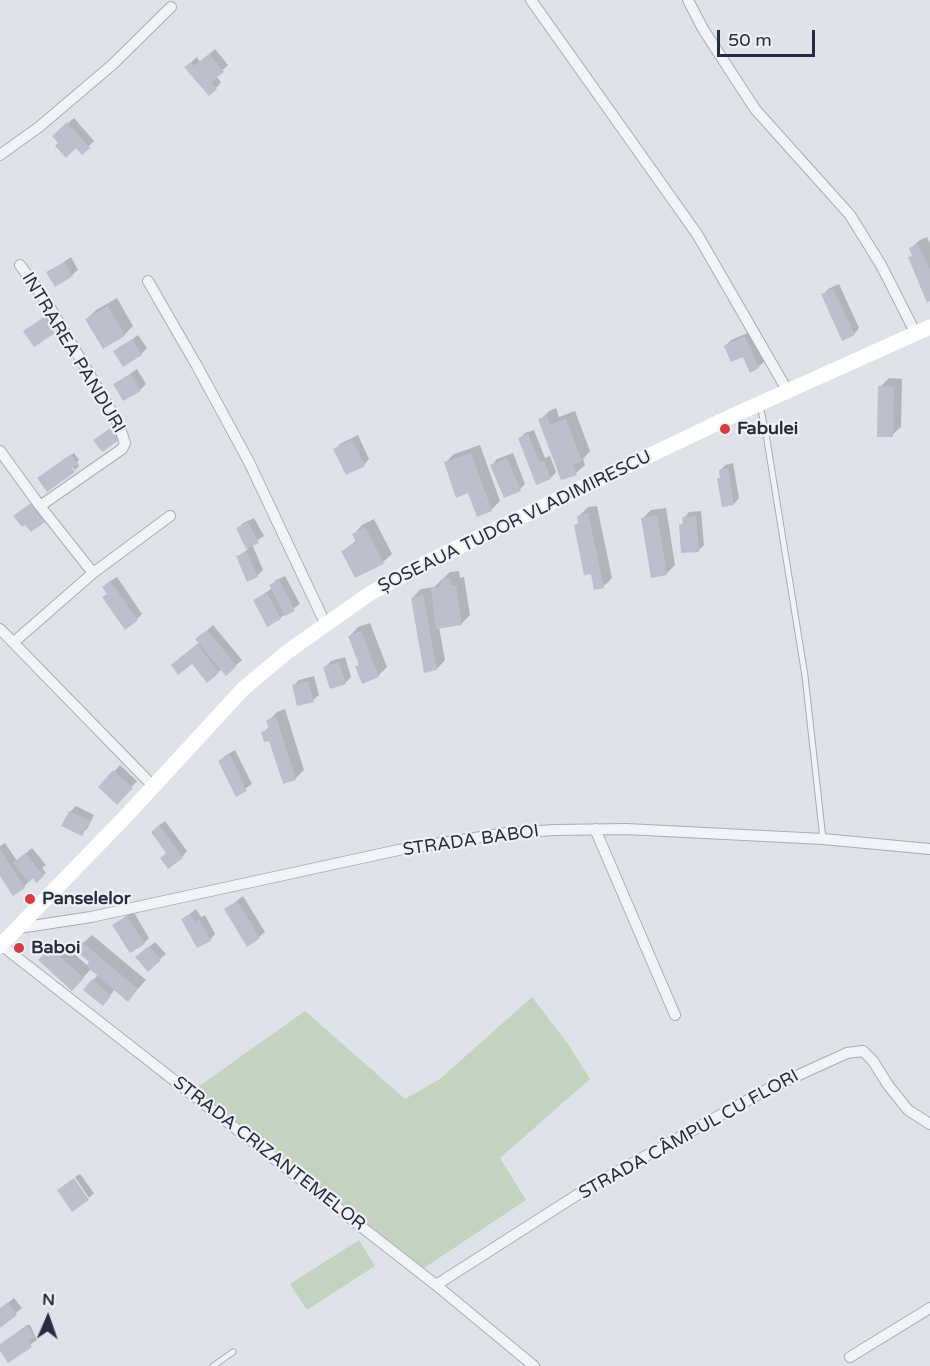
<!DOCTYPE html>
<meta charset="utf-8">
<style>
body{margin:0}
#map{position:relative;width:930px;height:1366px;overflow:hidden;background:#dfe2e9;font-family:"Varela Round",sans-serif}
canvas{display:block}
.north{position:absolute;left:18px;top:1288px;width:60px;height:60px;-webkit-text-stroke:4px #eef1f6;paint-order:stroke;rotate:2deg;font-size:16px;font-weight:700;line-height:24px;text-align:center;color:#272d41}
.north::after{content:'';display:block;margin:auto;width:21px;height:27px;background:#272d41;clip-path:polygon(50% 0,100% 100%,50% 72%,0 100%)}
.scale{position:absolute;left:717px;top:30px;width:98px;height:27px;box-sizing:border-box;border:3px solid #272d41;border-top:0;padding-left:8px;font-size:18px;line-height:21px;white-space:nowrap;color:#272d41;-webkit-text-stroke:4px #eef1f6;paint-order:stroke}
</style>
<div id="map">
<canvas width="930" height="1366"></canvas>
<div class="north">N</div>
<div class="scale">50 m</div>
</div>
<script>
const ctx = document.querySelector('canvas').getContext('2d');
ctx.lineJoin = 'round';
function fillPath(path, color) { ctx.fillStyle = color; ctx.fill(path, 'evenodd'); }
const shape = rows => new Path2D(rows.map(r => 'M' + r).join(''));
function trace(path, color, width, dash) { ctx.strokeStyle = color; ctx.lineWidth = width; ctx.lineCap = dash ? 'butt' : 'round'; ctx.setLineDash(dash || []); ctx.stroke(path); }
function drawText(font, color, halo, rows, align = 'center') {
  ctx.font = font + ' "Varela Round",sans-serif'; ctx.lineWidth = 4.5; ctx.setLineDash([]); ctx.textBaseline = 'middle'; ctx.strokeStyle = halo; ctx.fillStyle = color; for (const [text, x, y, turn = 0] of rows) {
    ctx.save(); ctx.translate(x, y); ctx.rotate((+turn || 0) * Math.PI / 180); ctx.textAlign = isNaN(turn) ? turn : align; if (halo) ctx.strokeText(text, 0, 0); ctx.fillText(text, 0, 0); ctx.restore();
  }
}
fillPath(shape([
 [532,997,568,1044,590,1079,500,1158,526,1200,424,1268,195,1089,305,1011,405,1099,440,1079],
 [359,1240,375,1266,307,1310,290,1284]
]), '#c2d3bf');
fillPath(shape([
 [215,49,228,65,216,76,221,82,216,88,186,67,197,57,200,62],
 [74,118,94,141,82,153,77,146,60,143,60,130],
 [927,237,930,243,930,300,910,258,913,255,911,248,920,240],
 [71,257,78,270,72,275,48,273],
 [839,284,859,328,854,334,823,295,828,289],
 [117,298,133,326,124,335,87,319,96,310],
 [50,312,59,326,34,345,25,332],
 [750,332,764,362,758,367,743,355,725,346,731,340],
 [138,335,147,348,141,354,115,352],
 [137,369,146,384,140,390,115,384],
 [889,378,902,379,901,427,892,435,880,387],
 [556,408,559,417,575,411,590,451,583,459,585,465,576,473,540,420,549,411],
 [117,423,118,439,101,435],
 [534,430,545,458,550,456,556,472,551,478,520,439,525,433],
 [358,435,369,459,364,465,335,449,340,444],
 [480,445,500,501,491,510,469,491,445,463,454,454],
 [74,453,79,460,77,462,79,466,75,470,72,466,69,466,39,478],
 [513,453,525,484,520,489,492,465,497,459],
 [733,463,739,498,734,504,719,479,721,476,720,470,726,465],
 [597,506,612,578,603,587,592,572,576,525,580,521,579,516,588,507],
 [666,508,675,565,666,574,642,519,651,510],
 [701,511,704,545,699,550,681,525,684,522,684,518,689,512],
 [254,518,264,536,252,544,263,570,257,576,248,580,238,557,248,549,238,529,243,523],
 [374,519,392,554,383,562,343,551,357,540,354,534,362,525],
 [459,571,460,578,464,577,470,615,461,624,439,627,445,660,437,669,412,598,421,589,434,587,450,572],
 [285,576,300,604,280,618,254,601,272,588,271,586,276,580],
 [117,577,142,614,137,619,108,593,109,582],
 [370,623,387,667,378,676,357,666,360,663,350,636,358,627],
 [213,625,242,660,236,665,222,669,207,681,192,662,181,657,200,642,203,634],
 [345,657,351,677,345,683,325,667,331,661],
 [314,676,319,695,313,700,293,686,299,680],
 [285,709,304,770,295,779,270,739,263,733,270,726,268,721,277,712],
 [235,750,252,784,236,795,219,761,225,756],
 [120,765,137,781,117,803,100,787],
 [76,806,94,815,87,829,81,834,63,825,70,812],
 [165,821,187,851,182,857,158,826],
 [5,843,17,861,32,848,46,865,42,868,46,873,36,880,33,876,24,887,0,873,0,846],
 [243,896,265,932,259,937,226,909],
 [196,909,201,917,205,915,215,934,210,940,183,919],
 [133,911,149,938,144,943,114,925],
 [92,935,146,980,128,1000,115,989,108,998,93,980,98,975,91,969,81,980,50,948,58,940,88,966,91,962,83,943],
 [155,942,166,954,160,959,143,952],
 [80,1174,94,1193,89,1198,75,1177],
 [14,1298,22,1308,0,1326,0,1309],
 [27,1325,30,1325,37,1340,8,1361,0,1348,0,1345]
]), '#0003');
fillPath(shape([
 [209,54,224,72,211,82,217,89,209,96,184,67,191,62,194,66],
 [67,122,90,148,82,155,76,148,66,158,55,146,58,143,52,136],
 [918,244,930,269,930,301,927,303,908,257,912,256,909,248],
 [65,262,73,276,55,287,46,272],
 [833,289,855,335,842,341,821,294],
 [108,306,125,336,103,349,85,319],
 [44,317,55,333,34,347,23,331],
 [745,336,759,368,750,373,743,357,731,362,724,346],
 [132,339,142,355,123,367,113,351],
 [131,374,141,391,123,401,113,384],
 [878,386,894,387,893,437,877,437],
 [547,416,550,425,566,419,582,461,573,465,577,475,561,480,538,419],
 [111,428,119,440,102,452,93,440],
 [528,434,539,462,544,461,551,479,536,485,518,438],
 [352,440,365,466,346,475,333,449],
 [471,453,492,511,477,517,468,493,456,498,444,462],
 [71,454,78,464,72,468,75,472,47,492,37,478],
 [507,458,521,491,504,498,490,465],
 [728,468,734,505,722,507,717,478,720,478,719,470],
 [31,503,45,522,31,532,25,525,22,527,13,516],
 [588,513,604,588,594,590,591,574,584,575,574,525,579,524,577,516],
 [657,515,667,575,651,578,641,518],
 [696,516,699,552,681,553,679,525,683,524,682,517],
 [248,522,259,543,246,549,236,528],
 [365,527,384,564,355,578,341,551,356,543,352,534],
 [247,552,258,577,247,582,236,556],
 [450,578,451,586,456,585,462,625,436,629,431,588,441,586,440,580],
 [279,580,295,611,285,616,269,585],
 [110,581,138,620,125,630,102,597,107,594,102,587],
 [267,593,281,619,267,627,253,600],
 [423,595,437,670,424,673,411,598],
 [207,630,237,666,226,676,195,639],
 [361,631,379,677,362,684,355,666,359,665,348,636],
 [197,644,219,673,207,683,192,664,178,675,171,665],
 [339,662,346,684,330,689,323,667],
 [308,681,314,702,297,706,292,685],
 [276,717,296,780,283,784,269,741,264,742,261,732,269,730,266,720],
 [230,755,247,791,236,797,218,761],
 [113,770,133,788,117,805,98,787],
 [69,811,90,821,82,836,61,826],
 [159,825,183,858,168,869,160,858,166,853,151,832],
 [0,849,25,888,13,896,0,876],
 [25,853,44,876,36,883,33,878,29,882,13,863],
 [237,901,260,938,247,947,224,909],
 [190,914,195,922,199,919,211,941,197,948,181,919],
 [127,916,145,944,130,953,112,925],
 [82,942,138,989,128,1002,86,966,89,962,75,950],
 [149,946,161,960,148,972,135,957],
 [49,947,84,978,72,991,38,960],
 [92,979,111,996,103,1006,83,990],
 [74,1178,89,1200,72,1212,57,1190],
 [8,1302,17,1315,0,1328,0,1308],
 [27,1326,34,1337,28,1340,32,1347,8,1363,0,1351,0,1344]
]), '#bbc0cc');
const lane = shape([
 [760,405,766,434,805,676,823,839],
 [213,1366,233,1352]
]);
const street = shape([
 [531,0,697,234,787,390],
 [688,0,703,29,755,109,850,215,881,265,916,334],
 [0,155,39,127,112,65,171,7],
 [20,265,48,304,118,423,125,443,122,449,40,506],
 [148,281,197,366,249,462,325,623],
 [0,451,40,506,93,573],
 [0,629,153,786],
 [14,642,93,573,170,516],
 [595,829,675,1015],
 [19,928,91,917,403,849,507,833,555,830,626,829,823,839,930,849],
 [1,945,436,1285,534,1366],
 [436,1285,591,1186,768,1089,847,1053,863,1051,873,1061,888,1085,908,1110,930,1124],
 [850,1357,930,1308]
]);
trace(lane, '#a8acb7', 7);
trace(street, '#a8acb7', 12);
trace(lane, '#f2f3f7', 5);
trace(street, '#f2f3f7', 10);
trace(shape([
 [0,946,128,814,243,689,287,652,369,594,425,563,732,416,930,327]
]), '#fff', 15);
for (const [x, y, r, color] of [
 [725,429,6,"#d63c43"],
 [30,899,6,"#d63c43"],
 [19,948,6,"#d63c43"]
]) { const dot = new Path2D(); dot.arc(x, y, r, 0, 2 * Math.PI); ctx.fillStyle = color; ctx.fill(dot); trace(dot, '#eef1f6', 2); }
drawText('18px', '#272d41', '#eef1f6', [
 ["INTRAREA PANDURI",73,353,59],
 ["ȘOSEAUA TUDOR VLADIMIRESCU",515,522,-26],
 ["STRADA BABOI",471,841,-8],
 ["STRADA CÂMPUL CU FLORI",689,1135,-29],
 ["STRADA CRIZANTEMELOR",269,1154,38]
]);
drawText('bold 18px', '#272d41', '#eef1f6', [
 ["Fabulei",737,429],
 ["Panselelor",42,899],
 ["Baboi",31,948]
], 'left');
</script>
